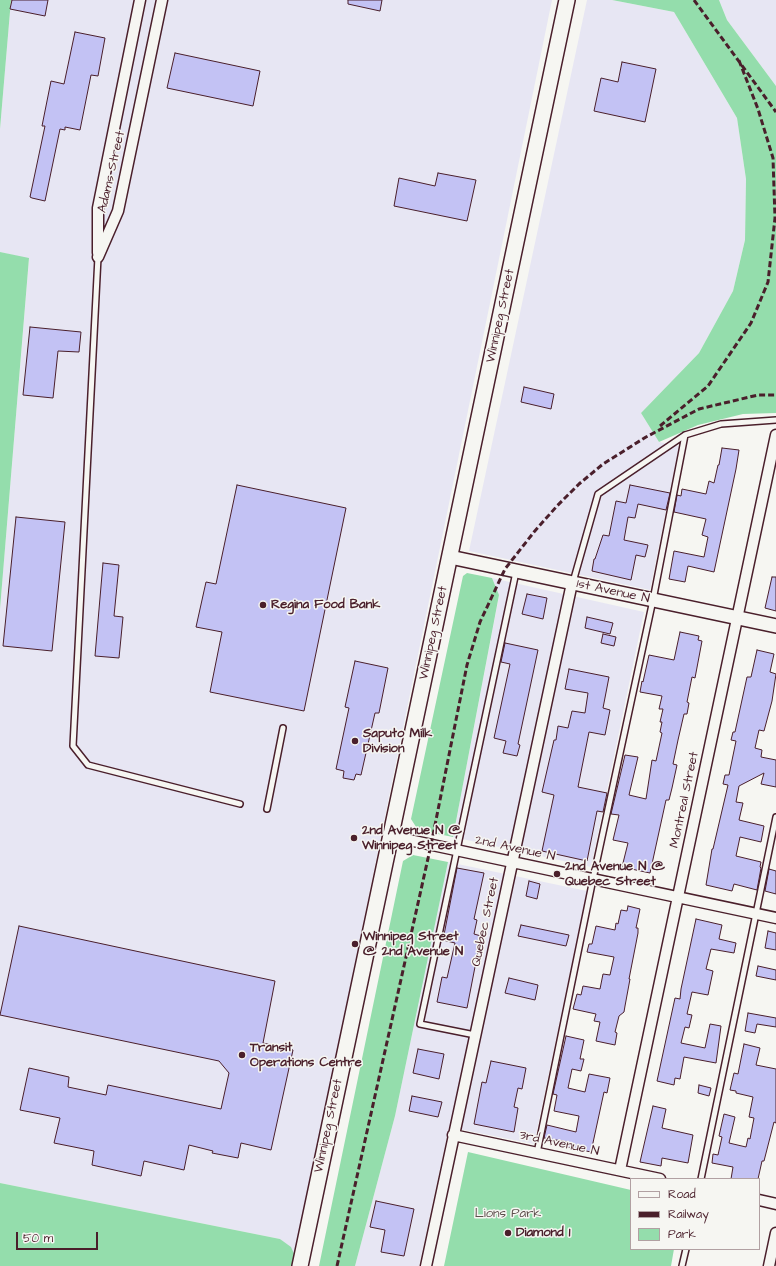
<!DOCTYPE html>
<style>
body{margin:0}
#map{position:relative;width:776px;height:1266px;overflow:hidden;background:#f6f6f2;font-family:"Architects Daughter",sans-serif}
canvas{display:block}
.legend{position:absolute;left:630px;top:1178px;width:130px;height:72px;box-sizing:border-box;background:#f6f6f2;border:1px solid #b1a0a2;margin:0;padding:5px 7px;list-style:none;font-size:12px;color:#4a1f2b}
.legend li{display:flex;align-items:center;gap:8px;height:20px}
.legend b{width:20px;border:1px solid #b1a0a2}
.scale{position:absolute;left:16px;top:1232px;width:82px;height:18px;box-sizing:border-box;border:2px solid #4a1f2b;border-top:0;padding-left:5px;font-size:12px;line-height:14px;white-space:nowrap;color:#4a1f2b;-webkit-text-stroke:3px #f6f6f2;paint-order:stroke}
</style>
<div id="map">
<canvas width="776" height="1266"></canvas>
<ul class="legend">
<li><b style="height:5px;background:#f6f6f2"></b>Road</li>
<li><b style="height:5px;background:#4a1f2b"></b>Railway</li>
<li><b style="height:11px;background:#94ddac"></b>Park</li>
</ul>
<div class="scale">50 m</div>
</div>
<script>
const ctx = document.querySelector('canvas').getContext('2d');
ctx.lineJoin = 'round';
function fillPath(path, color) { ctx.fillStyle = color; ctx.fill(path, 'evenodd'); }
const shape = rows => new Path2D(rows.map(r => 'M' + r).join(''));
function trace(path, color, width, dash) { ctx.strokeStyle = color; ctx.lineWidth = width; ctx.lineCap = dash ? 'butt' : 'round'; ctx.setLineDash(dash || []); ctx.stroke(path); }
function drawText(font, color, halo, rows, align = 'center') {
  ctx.font = font + ' "Architects Daughter",sans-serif'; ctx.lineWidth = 3; ctx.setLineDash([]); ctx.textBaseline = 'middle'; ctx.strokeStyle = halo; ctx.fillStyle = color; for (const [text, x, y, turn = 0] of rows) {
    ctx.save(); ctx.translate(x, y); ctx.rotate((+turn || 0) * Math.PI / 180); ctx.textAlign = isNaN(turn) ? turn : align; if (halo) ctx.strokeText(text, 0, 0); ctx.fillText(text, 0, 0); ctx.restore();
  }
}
fillPath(shape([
 [11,0,552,0,295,1256,280,1239,0,1183,0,609,29,259,0,252,0,129],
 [587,0,612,0,674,12,737,118,746,179,745,240,733,291,699,353,641,413,659,442,679,446,650,590,469,551],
 [719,0,776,0,776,86,727,20],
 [492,578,644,612,591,867,453,837,499,596],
 [448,862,587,891,534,1144,449,1127,419,1266,355,1266,395,1116]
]), '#e7e6f3');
fillPath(shape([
 [0,0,11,0,0,129],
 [612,0,719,0,727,20,776,86,776,413,743,414,698,425,659,442,641,413,699,353,733,291,745,240,746,179,737,118,674,12],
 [0,252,29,258,0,609],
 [467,573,492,578,499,595,453,837,418,830,411,819,463,576],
 [413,855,448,862,395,1116,355,1266,319,1266,403,861],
 [468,1152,631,1190,631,1249,674,1249,671,1266,444,1266],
 [0,1183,280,1239,291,1247,295,1256,292,1266,0,1266]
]), '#94ddac');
const building = shape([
 [12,0,48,0,45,16,10,9,12,0],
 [348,0,382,0,380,11,348,4,348,0],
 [75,32,105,38,98,76,91,75,80,130,65,127,65,130,60,129,45,201,32,198,30,197,45,126,42,126,51,81,64,84,75,32],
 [175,53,260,71,253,106,167,88,175,53],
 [622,62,656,69,645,122,594,111,601,78,618,82,622,62],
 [438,173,476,180,467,221,394,206,399,178,435,186,438,173],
 [30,327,81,332,79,352,58,351,53,398,23,395,30,327],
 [524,387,554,394,551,409,521,402,524,387],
 [722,448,739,450,736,469,714,572,688,566,685,582,669,579,674,551,704,557,708,537,702,535,706,519,674,512,677,495,681,496,682,489,706,494,709,481,714,483,718,465,719,465,722,448],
 [237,485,346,508,304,711,210,692,222,632,196,627,206,582,216,584,237,485],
 [630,485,670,493,666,510,638,504,635,518,628,517,624,540,648,545,645,557,636,555,631,580,592,571,594,559,595,559,603,535,609,536,616,501,626,503,630,485],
 [16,517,65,522,52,651,3,646,16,517],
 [103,563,119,565,114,616,123,617,119,658,95,656,103,563],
 [772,577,776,577,776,611,765,608,772,577],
 [527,594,547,598,543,619,522,614,527,594],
 [587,617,613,623,610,634,585,628,587,617],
 [680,632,699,636,698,640,702,641,695,678,692,677,687,702,689,703,687,714,684,714,678,740,673,764,677,765,672,788,669,800,666,800,650,873,622,867,628,843,613,840,619,815,611,814,625,755,638,757,629,795,646,799,652,760,656,761,662,733,660,732,662,722,660,722,663,709,659,709,662,696,640,692,642,681,643,682,649,655,674,660,680,632],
 [603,634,616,637,614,646,601,643,603,634],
 [505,643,538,650,518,744,520,745,517,756,503,753,506,741,494,738,510,664,501,662,505,643],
 [757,650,774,654,770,672,776,674,772,701,764,731,759,730,755,748,762,750,761,757,776,760,776,787,761,784,764,773,739,786,736,802,743,803,739,820,764,826,761,842,740,837,736,856,761,862,760,867,761,868,757,890,734,884,732,891,706,885,712,849,713,849,728,785,723,784,725,775,729,775,736,741,731,740,733,732,735,732,747,677,751,677,757,650],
 [355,661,388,668,379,713,375,713,361,775,356,774,354,780,343,778,344,771,336,769,349,708,345,707,355,661],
 [569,669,609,677,603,708,610,710,605,735,589,732,578,787,607,793,603,812,597,811,587,861,542,851,554,795,542,792,554,740,556,740,558,726,568,728,572,711,585,713,588,693,565,689,569,669],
 [457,868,484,873,474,919,477,920,474,934,481,936,467,1008,437,1002,442,977,447,978,455,943,443,940,457,868],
 [769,869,776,871,776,894,765,891,769,869],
 [529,881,540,884,537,899,526,896,529,881],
 [628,906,640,909,636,928,638,928,638,933,629,979,630,979,625,1006,624,1012,619,1016,615,1032,617,1033,615,1045,596,1041,600,1022,594,1021,596,1014,573,1009,577,994,581,995,583,986,600,989,603,974,610,975,614,957,587,952,589,944,592,944,596,926,615,930,616,923,618,924,621,910,627,911,628,906],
 [696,919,722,925,719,939,736,943,734,953,711,949,706,969,713,971,708,995,692,992,687,1014,692,1015,689,1028,685,1027,681,1043,705,1048,710,1024,721,1026,716,1063,684,1057,680,1079,675,1078,674,1085,657,1081,675,998,680,999,681,989,696,919],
 [521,925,569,935,566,946,518,936,521,925],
 [19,926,275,981,263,1043,293,1050,271,1150,241,1143,238,1158,212,1153,213,1151,189,1145,184,1170,144,1161,141,1176,92,1165,94,1151,54,1143,60,1118,20,1110,29,1068,69,1077,68,1087,106,1095,108,1085,221,1109,229,1073,219,1061,0,1015,19,926],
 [768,931,776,933,776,950,765,948,768,931],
 [758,966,776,970,776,980,756,976,758,966],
 [509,978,538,985,535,1000,505,993,509,978],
 [748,1013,776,1018,776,1027,757,1024,755,1033,745,1031,748,1013],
 [566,1036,584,1040,580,1059,584,1059,581,1071,572,1069,568,1088,585,1092,589,1074,610,1078,607,1093,604,1092,591,1152,567,1147,568,1142,544,1138,547,1125,576,1132,579,1116,554,1111,557,1095,553,1094,566,1036],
 [744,1044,760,1048,756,1065,776,1069,776,1123,774,1122,764,1161,762,1161,758,1179,731,1179,733,1167,712,1163,713,1154,718,1155,722,1137,719,1136,724,1114,735,1117,729,1143,746,1147,748,1138,750,1139,754,1118,749,1117,753,1097,736,1093,736,1091,730,1090,734,1073,738,1074,744,1044],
 [418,1049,444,1054,439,1079,413,1073,418,1049],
 [491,1061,526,1068,522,1089,518,1088,514,1107,518,1108,514,1132,474,1124,482,1082,486,1083,491,1061],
 [699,1085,711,1088,709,1096,698,1093,699,1085],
 [412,1096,442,1102,438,1117,409,1111,412,1096],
 [653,1106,666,1109,662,1128,693,1135,688,1163,662,1158,661,1166,640,1162,653,1106],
 [376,1201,414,1209,404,1256,381,1252,385,1230,370,1227,376,1201]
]);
fillPath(building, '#c3c2f4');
trace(building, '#4a1f2b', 1);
const service = shape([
 [98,257,73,746,88,765,240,804],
 [573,582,598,494,685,435,721,424,776,420],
 [267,809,283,728],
 [475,1035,420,1024,516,572],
 [537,1153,593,879,653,600,685,435],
 [701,1179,776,817],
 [682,1266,686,1249]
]);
const minor = shape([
 [98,253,98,208,140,0],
 [98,257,118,211,162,0],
 [390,836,776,918],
 [453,1135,660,1179],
 [620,1170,776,435],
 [759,1200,776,1204],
 [426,1266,572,583],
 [769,1266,776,1233]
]);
const tertiary = shape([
 [450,557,776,626]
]);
const secondary = shape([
 [300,1266,567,0]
]);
trace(service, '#4a1f2b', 8);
trace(minor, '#4a1f2b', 13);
trace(tertiary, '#4a1f2b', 16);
trace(secondary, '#4a1f2b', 18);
trace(service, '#f6f6f2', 5);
trace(minor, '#f6f6f2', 10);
trace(tertiary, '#f6f6f2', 13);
trace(secondary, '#f6f6f2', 15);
trace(shape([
 [694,0,776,112],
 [660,426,708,386,751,323,768,282,775,218,773,158,758,109,738,58],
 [337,1266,431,845,467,665,480,622,505,569,534,532,557,506,579,484,603,464,646,437,699,409,758,395,776,395]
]), '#4a1f2b', 3, [6, 3]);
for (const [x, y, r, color] of [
 [263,605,4,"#4a1f2b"],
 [355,741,4,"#4a1f2b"],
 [354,838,4,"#4a1f2b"],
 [557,874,4,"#4a1f2b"],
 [355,944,4,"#4a1f2b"],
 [242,1055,4,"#4a1f2b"],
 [508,1233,4,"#4a1f2b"]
]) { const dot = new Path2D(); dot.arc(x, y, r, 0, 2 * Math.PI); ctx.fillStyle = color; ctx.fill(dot); trace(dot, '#f6f6f2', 1.5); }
drawText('13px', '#4a1f2b', '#f6f6f2', [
 ["Adams Street",112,172,-77],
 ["Winnipeg Street",501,316,-78],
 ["1st Avenue N",613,592,12],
 ["Winnipeg Street",434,633,-78],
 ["Montreal Street",685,800,-78],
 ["2nd Avenue N",515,849,12],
 ["Quebec Street",486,922,-78],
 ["Winnipeg Street",329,1126,-78],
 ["3rd Avenue N",559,1144,12]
]);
drawText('bold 13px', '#4a1f2b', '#f6f6f2', [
 ["Regina Food Bank",271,605],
 ["Saputo Milk",363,734],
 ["Division",363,749],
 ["2nd Avenue N @",362,831],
 ["Winnipeg Street",362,846],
 ["2nd Avenue N @",565,867],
 ["Quebec Street",565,882],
 ["Winnipeg Street",363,937],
 ["@ 2nd Avenue N",363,952],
 ["Transit",250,1048],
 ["Operations Centre",250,1063],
 ["Diamond 1",516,1233]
], 'left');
drawText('13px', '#5c4e4b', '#f6f6f2', [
 ["Lions Park",508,1214]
]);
</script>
